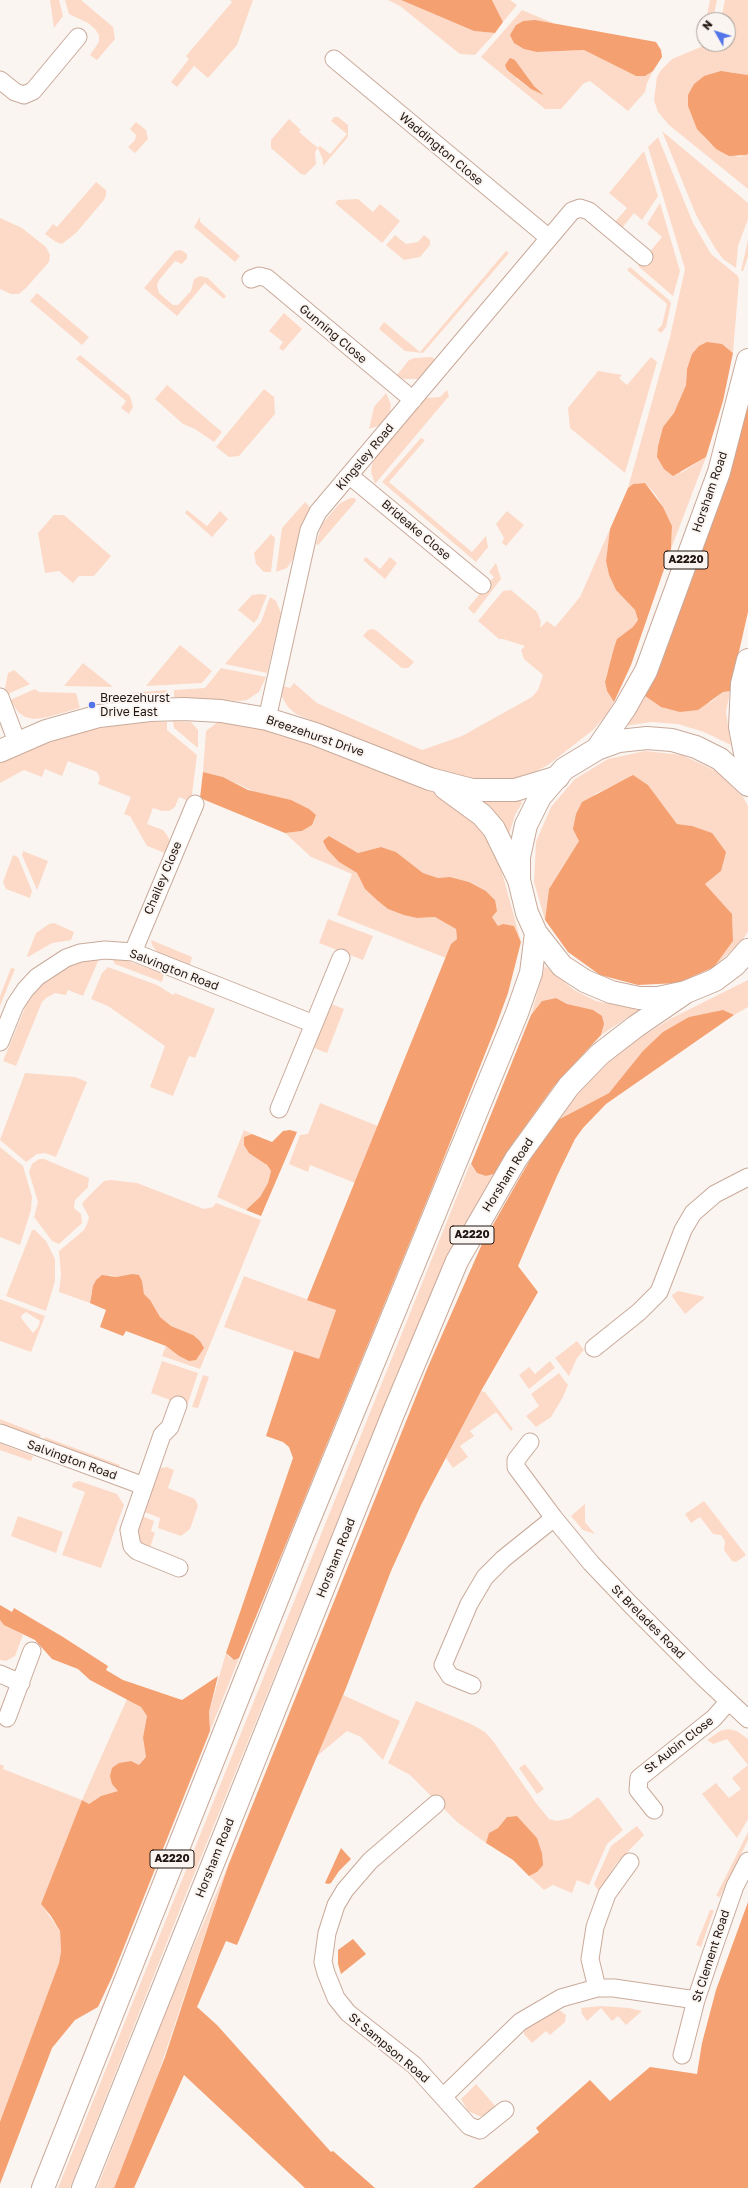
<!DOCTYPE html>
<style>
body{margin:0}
#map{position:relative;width:748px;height:2188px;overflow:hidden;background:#fbf5f1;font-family:"Golos Text",sans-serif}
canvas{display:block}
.north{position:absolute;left:696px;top:12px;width:40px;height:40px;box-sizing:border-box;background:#fbf5f1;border:1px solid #a49c97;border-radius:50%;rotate:309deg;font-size:11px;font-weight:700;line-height:16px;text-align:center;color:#211610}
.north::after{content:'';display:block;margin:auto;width:14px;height:18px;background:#5274e9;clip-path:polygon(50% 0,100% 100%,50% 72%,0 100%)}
</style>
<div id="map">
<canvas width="748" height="2188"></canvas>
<div class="north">N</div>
</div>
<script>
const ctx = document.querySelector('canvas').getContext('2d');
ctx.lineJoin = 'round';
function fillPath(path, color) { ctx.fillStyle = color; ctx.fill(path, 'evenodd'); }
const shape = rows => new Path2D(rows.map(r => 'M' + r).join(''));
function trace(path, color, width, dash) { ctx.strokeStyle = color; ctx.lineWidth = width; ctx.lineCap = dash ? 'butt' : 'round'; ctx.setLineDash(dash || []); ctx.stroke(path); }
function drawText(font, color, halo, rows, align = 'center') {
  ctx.font = font + ' "Golos Text",sans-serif'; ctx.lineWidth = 4; ctx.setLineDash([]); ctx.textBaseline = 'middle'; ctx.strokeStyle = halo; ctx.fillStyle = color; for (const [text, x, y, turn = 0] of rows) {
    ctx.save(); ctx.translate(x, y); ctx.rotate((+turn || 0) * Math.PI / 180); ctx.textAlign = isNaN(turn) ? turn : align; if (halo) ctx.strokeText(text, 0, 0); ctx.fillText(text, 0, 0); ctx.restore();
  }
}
fillPath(shape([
 [50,0,59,0,63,16,54,28],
 [65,0,81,0,113,27,115,39,97,60,90,55,99,42,99,35,95,29,88,23,69,14],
 [230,0,253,0,237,45,208,78,194,66,177,87,171,82,189,59,186,56,232,2],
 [388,0,401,0,474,31,495,33,475,55,460,54,400,6],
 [492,0,510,0,517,5,503,22],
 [710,0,717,0,713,20,706,20],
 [725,0,748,0,748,75,729,72,704,76,694,84,703,136,716,149,739,157,748,154,748,189,669,125,658,112,654,100,657,77,661,70,672,59,708,44,728,44,728,20,721,20],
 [522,10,553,23,523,21,516,25,537,52,584,50,636,76,645,76,653,71,647,83,645,92,628,111,590,81,584,83,561,109,545,109,481,57],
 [515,60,534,86,543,94,531,89,517,79],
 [334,117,338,117,348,125,348,137,323,166,323,160,318,148,315,152,316,164,305,175,301,174,271,148,271,140,289,119,301,130,299,132,318,148,320,146,330,154,347,134,331,121],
 [136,122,146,130,148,139,135,153,128,147,135,140,136,135,130,129],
 [662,131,748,203,748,219,738,246,736,268,723,259,715,248,696,215],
 [658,137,693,223,711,254,738,276,739,280,733,353,722,344,687,369,686,385,674,414,663,427,658,446,681,473,706,457,671,549,672,526,663,507,655,494,645,483,633,484,628,488,670,337,685,269,648,147],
 [644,151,658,196,642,220,634,213,622,228,614,223,627,208,609,193],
 [96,182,106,190,106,195,104,200,76,233,62,244,56,242,45,234,53,224,57,227],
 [358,199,373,212,380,204,400,221,382,243,335,203,338,200],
 [660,203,680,271,673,296,638,266,662,237,647,224],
 [200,217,200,222,240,256,235,262,194,227],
 [0,218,22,228,46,247,50,255,49,262,26,288,19,294,11,294,0,289],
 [395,235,406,244,418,242,424,235,430,240,430,245,420,257,404,260,386,245],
 [748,240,748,257,743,271,741,271],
 [181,250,187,254,187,258,182,264,175,261,159,280,157,285,159,293,173,305,178,305,191,291,194,279,200,276,208,278,226,296,224,299,205,283,177,316,144,288,175,251],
 [506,251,509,253,423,353,405,351,379,329,384,322,420,352],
 [630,267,669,300,671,303,666,327,661,333,657,330,662,325,667,304,627,270],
 [37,293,89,337,82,345,30,301],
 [284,313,302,329,283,351,279,348,283,342,269,331],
 [80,355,130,396,133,407,129,414,121,408,126,401,76,359],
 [432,357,437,361,426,375,419,379,404,379,397,375,409,360,414,358],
 [651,357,657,362,625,473,570,428,568,408,598,371,622,375,619,378,627,385],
 [167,385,222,432,214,442,195,429,183,424,155,399],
 [264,389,274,397,275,414,239,456,229,457,216,447],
 [447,390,449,396,375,484,371,472,372,464,376,456,426,398,440,397],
 [386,393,391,405,390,415,384,424,369,429,374,407],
 [421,438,425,440,389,482,472,552,486,536,488,547,476,562,382,482],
 [350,498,355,498,356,501,318,545,316,544,322,524,339,504],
 [305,502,311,508,303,521,294,557,287,568,276,572,282,528],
 [187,510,207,526,220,511,228,519,212,537,185,513],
 [507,511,524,525,506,546,502,543,504,538,496,524],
 [54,515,64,515,111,556,94,576,79,576,73,583,59,571,45,573,38,533],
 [610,529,606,561,609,575,616,590,635,610,638,620,610,665,606,676,605,682,607,691,614,702,606,715,593,730,548,765,529,775,494,784,435,772,296,714,288,707,282,697,283,686,290,688,294,683,317,703,422,750,462,736,532,697,538,690,543,675,524,659,521,650,525,646,503,639,499,639,478,621,503,591,511,590,537,612,541,622,540,628,547,621,555,627,580,597],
 [271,534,275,538,271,572,264,572,256,564,254,553],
 [366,557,380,569,390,557,397,563,385,579,363,560],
 [496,563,501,579,474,614,468,608,494,577,489,572],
 [261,594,267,595,258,618,254,623,238,610,252,595],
 [270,597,276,601,281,613,267,673,225,664,261,622],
 [373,629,377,631,414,662,408,668,402,668,363,636,368,630],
 [180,645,212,671,202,683,146,686],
 [83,663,113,687,64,686],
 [221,668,266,677,259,692,247,700,239,701,174,697,174,690,205,688],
 [14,670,30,684,8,694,5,688,8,673],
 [35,689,39,692,76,693,80,708,44,718,33,719,25,717,18,712,10,700],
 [167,690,167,697,116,701,116,694],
 [730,691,726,712,731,745,704,732,678,724,652,722,625,726,645,696,661,707,711,702,723,692],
 [173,721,191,722,198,730,198,748,174,728],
 [219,721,282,733,442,795,485,831,497,854,521,942,514,926,503,925,498,926,492,917,495,900,486,891,469,882,450,877,438,878,423,873,396,852,381,847,358,853,329,836,339,862,357,873,365,889,378,901,388,909,417,918,435,917,456,929,457,939,451,944,446,958,337,915,352,874,311,857,285,833,302,831,312,825,257,793,223,777,203,772,206,731],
 [134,722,167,722,167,730,197,755,191,802,179,797,175,807,169,811,162,811,153,808,147,824,163,830,167,835,170,841,165,853,147,846,130,816,124,814,131,797,98,784,100,778,97,772,68,761,62,776,45,769,42,777,24,770,0,783,0,763,13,756,63,737,89,730],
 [645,751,682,755,716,771,743,797,748,806,748,931,743,940,714,967,733,941,732,914,705,884,721,871,692,826,677,824,648,785,634,776,595,794,579,841,549,889,545,920,534,882,536,842,551,807,575,779,608,759],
 [521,800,522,803,515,815,509,835,507,835,483,805,485,802],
 [23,851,48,861,37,890,22,855],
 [13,855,18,857,32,891,30,898,6,889,3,882],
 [328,919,373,936,363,960,319,943],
 [54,923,74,932,71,940,52,943,28,957,27,956,36,933,49,924],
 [151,940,192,957,190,965,158,953,152,945],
 [99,959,83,996,68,990,66,995,55,993,46,998,42,1002,16,1066,3,1061,27,1003,37,990,50,976,63,969,77,963],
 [112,959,128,961,164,974,162,982,115,964],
 [545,966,574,990,596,1001,639,1010,601,1035,604,1024,578,1008,567,1004,556,998,542,1001,531,1015],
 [108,967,157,985,173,995,175,993,215,1009,195,1058,189,1056,173,1096,150,1087,165,1046,108,1006,91,999,102,973],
 [11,968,15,969,0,1006,0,996],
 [748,980,748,1007,734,1015,722,1011,689,1017,625,1074,609,1093,556,1121,583,1088,607,1064,637,1040,670,1019],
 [331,1004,344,1009,327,1053,314,1048],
 [25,1073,75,1077,87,1082,56,1157,45,1153,37,1154,26,1162,0,1140],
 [320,1103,378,1126,355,1183,310,1165,308,1172,289,1164,300,1135,308,1134],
 [244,1130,252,1134,244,1137,271,1171,268,1183,260,1197,246,1210,217,1197],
 [0,1147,23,1166,32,1197,31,1210,20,1245,0,1237],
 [39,1159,44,1159,89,1178,88,1187,75,1200,74,1208,81,1214,82,1223,59,1244,52,1241,34,1217,38,1202,29,1172,32,1164],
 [470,1164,477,1173,486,1176,494,1174,451,1249,399,1369,184,1899,70,2188,58,2188],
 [111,1180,137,1183,204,1209,213,1207,216,1203,261,1220,200,1369,162,1356,166,1346,179,1356,189,1361,193,1335,171,1326,160,1317,150,1301,144,1294,142,1281,132,1274,116,1277,110,1275,91,1293,90,1303,59,1292,61,1275,59,1251,84,1230,87,1224,89,1217,82,1204,84,1201,104,1181],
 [32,1230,35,1230,46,1241,55,1259,55,1281,46,1311,6,1296],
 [244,1276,336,1310,319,1360,224,1327],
 [678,1291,705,1297,685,1314,673,1298,672,1295],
 [0,1299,45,1316,31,1352,0,1341],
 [26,1312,40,1321,38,1327,33,1333,21,1318,22,1315],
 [577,1341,584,1350,577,1358,569,1376,555,1358],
 [162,1361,198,1373,187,1406,151,1393],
 [550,1361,555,1368,529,1389,519,1375,529,1367,535,1374],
 [559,1373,568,1385,563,1397,551,1417,536,1427,526,1416,539,1406,531,1394],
 [203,1375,209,1377,198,1408,192,1407],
 [481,1391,485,1392,513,1429,511,1431,496,1412,470,1431,474,1436,460,1446,468,1457,453,1468,446,1458],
 [0,1419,41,1435,38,1439,4,1427,0,1422],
 [45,1437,120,1465,118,1468,44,1442],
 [0,1443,33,1456,31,1461,0,1450],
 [167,1467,174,1470,168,1488,195,1499,198,1506,190,1529,181,1536,158,1528,160,1518,142,1511,155,1474,161,1468],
 [79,1481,117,1494,124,1505,101,1568,62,1555,85,1492,72,1487,73,1483],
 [704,1501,746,1555,736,1562,732,1561,724,1550,725,1541,721,1535,713,1534,700,1517,691,1523,685,1514],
 [585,1504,585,1522,595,1534,583,1530,571,1516],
 [140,1515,154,1521,151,1531,155,1533,150,1547,143,1545,137,1535],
 [18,1516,63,1532,56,1553,11,1536],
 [0,1620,23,1635,15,1656,6,1661,0,1660],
 [226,1653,230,1658,234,1660,239,1658,210,1731,209,1712],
 [343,1695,400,1721,383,1760,361,1737,347,1731,316,1757],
 [127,1699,141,1707,148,1716,143,1739,146,1757,139,1765,131,1761,119,1763,119,1791,101,1796,89,1804,82,1800,41,1904,60,1931,61,1951,59,1963,0,2126,0,1764,4,1766,3,1769,82,1800],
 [416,1701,471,1724,485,1732,493,1741,536,1803,549,1819,557,1821,570,1818,598,1797,623,1830,607,1844,589,1885,577,1880,572,1893,553,1885,544,1890,529,1876,537,1872,542,1853,537,1838,517,1816,507,1817,498,1828,489,1834,486,1843,457,1822,410,1775,388,1763],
 [728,1729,737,1731,748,1739,748,1819,737,1838,702,1794,716,1783,729,1798,741,1789,732,1778,748,1765,727,1739,713,1744,707,1740,720,1731],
 [525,1764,544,1789,537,1794,519,1768],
 [637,1826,644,1835,616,1864,601,1889,598,1890,594,1884,611,1846],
 [748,1832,748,1840,720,1897,716,1896],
 [228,1866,148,2104,114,2188,97,2188,173,1994],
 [710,1910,714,1910,701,1947,696,1945],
 [601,2006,629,2008,642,2011,626,2025,618,2016,612,2021,601,2008,587,2021,582,2014,581,2008],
 [559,2010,566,2015,565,2022,550,2035,546,2031,532,2043,524,2034,524,2029,554,2011],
 [476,2084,497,2108,486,2116,479,2116,468,2111,461,2099]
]), '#fcdac7');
fillPath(shape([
 [401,0,492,0,503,22,495,33,474,31],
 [535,20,656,42,661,50,662,57,653,71,645,76,636,76,584,50,537,52,524,49,514,43,510,35,516,25,523,21],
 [510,58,515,60,534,86,544,95,531,89,507,70,505,65],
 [721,71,748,75,748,154,746,155,729,156,716,149,697,129,688,106,688,95,694,84,704,76],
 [707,342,722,344,733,353,723,401,706,457,673,476,664,469,657,457,658,446,663,427,674,413,686,385,687,369,692,354,699,346],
 [748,403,748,612,730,691,723,692,698,710,680,712,661,707,645,696,661,664,682,605,733,460],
 [645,483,663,507,672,526,671,549,631,665,614,702,607,691,605,682,614,648,617,639,633,627,638,620,635,610,616,590,609,575,606,561,610,529,628,488,633,484],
 [203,772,223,777,248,790,291,800,309,809,316,815,312,825,302,831,285,833,200,798],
 [633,775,648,785,677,824,692,826,712,833,726,852,721,871,705,884,732,914,733,941,714,967,678,983,638,985,600,975,568,952,545,920,549,889,579,841,573,829,576,814,582,802],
 [329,836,358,853,381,847,396,852,423,873,438,878,450,877,469,882,486,891,495,900,497,911,492,917,498,926,503,924,514,926,521,942,508,993,496,1026,432,1188,239,1658,234,1660,226,1653,293,1458,289,1447,283,1442,266,1436,294,1351,319,1359,336,1310,307,1300,451,944,457,939,456,929,435,917,417,918,404,915,388,909,378,901,365,889,357,873,339,862,327,849,323,841],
 [556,998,567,1004,593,1010,602,1016,604,1024,601,1035,554,1086,511,1146,494,1174,486,1176,477,1173,471,1164,531,1015,542,1001],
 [723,1010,734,1015,606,1104,583,1128,575,1139,557,1176,518,1266,538,1292,481,1391,421,1505,391,1571,346,1688,237,1945,226,1941,197,2007,217,2025,331,2152,333,2151,375,2188,305,2188,184,2075,134,2188,114,2188,165,2057,228,1866,427,1369,482,1244,535,1151,556,1121,609,1093,643,1051,663,1032,689,1017],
 [290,1130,297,1132,261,1216,246,1210,260,1197,268,1183,271,1171,267,1165,249,1153,244,1145,244,1137,252,1134,272,1142,283,1131],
 [132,1274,139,1275,142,1281,144,1294,150,1300,160,1317,171,1326,193,1335,200,1341,204,1348,196,1360,189,1361,179,1356,166,1346,126,1331,123,1336,100,1327,106,1310,90,1303,93,1286,96,1280,102,1275,116,1277],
 [0,1605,12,1612,14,1608,63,1637,108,1666,106,1670,123,1680,182,1700,218,1676,209,1712,210,1731,112,1977,98,2007,75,2020,52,2048,0,2184,0,2122,59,1963,61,1951,60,1931,51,1916,41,1904,82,1800,89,1804,101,1796,118,1791,112,1784,110,1776,112,1768,119,1763,131,1761,139,1765,146,1757,143,1738,147,1716,141,1707,90,1680,78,1669,52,1659,35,1640,4,1625,0,1620],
 [517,1816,537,1838,542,1853,543,1865,537,1872,529,1876,513,1860,486,1843,489,1833,498,1828,507,1817],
 [341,1848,351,1859,339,1871,331,1883,328,1884,325,1883],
 [748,1902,748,2188,473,2188,539,2132,536,2128,590,2080,610,2101,650,2067,697,2074,702,2043,716,1990],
 [353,1939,366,1954,341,1974,338,1964,338,1950]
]), '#f4a070');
const street = shape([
 [334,59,549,238],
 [0,80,15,92,24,95,33,91,78,37],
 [251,279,259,276,267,278,413,400],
 [350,476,482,585],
 [0,697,17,742],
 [267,719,309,530,318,512,572,211,580,208,589,211,644,257],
 [133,952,195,804],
 [0,1042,15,1005,25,990,37,977,66,958,80,953,105,950,133,952,314,1024],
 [279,1109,341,958],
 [594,1348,639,1312,659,1292,683,1230,693,1213,715,1194,748,1177],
 [178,1405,170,1427,162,1435,129,1530,132,1546,137,1551,179,1568],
 [0,1433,144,1486],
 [530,1442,516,1460,516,1467,554,1518,591,1563,630,1604,704,1678,748,1719],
 [0,1674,21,1683],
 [472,1685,450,1676,443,1665,469,1604,485,1577,503,1559,554,1518],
 [7,1718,32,1651],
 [436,1804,370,1861,345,1890,336,1905,327,1933,323,1962,326,1973,336,1998,348,2013,414,2065,469,2126,480,2130,505,2110],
 [654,1810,638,1790,639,1778,714,1718,728,1702],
 [597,1988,590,1959,595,1927,607,1894,630,1862],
 [682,2055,696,2000,711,1955,735,1886,748,1861],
 [443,2097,520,2022,561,1998,597,1988,614,1988,696,2000]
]);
const secondary = shape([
 [0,751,46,731,99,716,150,710,184,709,221,711,267,719,315,734,430,779,472,790,515,790,558,777],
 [445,788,482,815,494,829,519,880]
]);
const primary = shape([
 [748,660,742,684,740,727,748,769],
 [597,749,625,708,646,671,719,472,748,360],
 [748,785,720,759,696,747,672,740,647,738,619,741,597,749,564,769,540,797,526,825,519,857,519,880,527,913,536,933,562,966,585,981,611,992,639,998,658,998,686,992,715,980,735,965,748,950],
 [43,2188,304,1532,517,1013,531,973,536,933],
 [83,2188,393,1414,457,1261,516,1159,569,1086,600,1054,635,1027,686,992]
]);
trace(street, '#c9aa9a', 19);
trace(secondary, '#c9aa9a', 24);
trace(primary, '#c9aa9a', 24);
trace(street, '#fff', 17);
trace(secondary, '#fff', 22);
trace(primary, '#fff', 22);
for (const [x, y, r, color] of [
 [92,705,4,"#5274e9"]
]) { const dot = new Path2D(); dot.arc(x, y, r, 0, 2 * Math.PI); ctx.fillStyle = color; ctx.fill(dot); trace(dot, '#fbf5f1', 1.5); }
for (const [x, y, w] of [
 [686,560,44],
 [472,1235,44],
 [172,1859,44]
]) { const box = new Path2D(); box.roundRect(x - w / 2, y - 9, w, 18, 3); ctx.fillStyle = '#fbf5f1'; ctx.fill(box); trace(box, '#211610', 1); }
drawText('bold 11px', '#211610', null, [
 ["A2220",686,560],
 ["A2220",472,1235],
 ["A2220",172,1859]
]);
drawText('12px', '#211610', '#fbf5f1', [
 ["Waddington Close",441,149,40],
 ["Gunning Close",333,334,40],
 ["Kingsley Road",365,457,-50],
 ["Horsham Road",710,492,-71],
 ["Brideake Close",416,530,40],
 ["Breezehurst Drive",315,736,19],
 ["Chailey Close",163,878,-67],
 ["Salvington Road",174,970,21],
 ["Horsham Road",508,1175,-58],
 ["Salvington Road",72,1460,20],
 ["Horsham Road",336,1558,-68],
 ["St Brelades Road",648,1622,45],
 ["St Aubin Close",679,1745,-38],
 ["Horsham Road",215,1858,-68],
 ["St Clement Road",711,1956,-72],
 ["St Sampson Road",389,2048,40]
]);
drawText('12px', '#211610', '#fbf5f1', [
 ["Breezehurst",100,698],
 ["Drive East",100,712]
], 'left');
</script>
